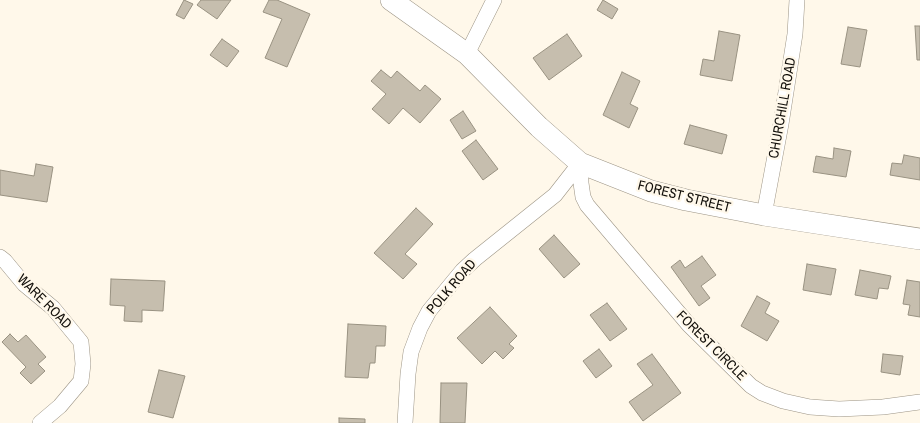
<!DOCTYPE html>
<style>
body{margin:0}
canvas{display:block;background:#fff8ea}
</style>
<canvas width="920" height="423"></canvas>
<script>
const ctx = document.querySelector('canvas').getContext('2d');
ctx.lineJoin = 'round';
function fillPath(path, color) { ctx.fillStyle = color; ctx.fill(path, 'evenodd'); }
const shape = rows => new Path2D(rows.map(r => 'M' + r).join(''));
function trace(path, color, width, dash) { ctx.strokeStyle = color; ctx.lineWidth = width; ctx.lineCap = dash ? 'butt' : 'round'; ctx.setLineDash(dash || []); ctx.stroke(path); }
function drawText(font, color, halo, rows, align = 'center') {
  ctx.font = font + ' "Archivo Narrow",sans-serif'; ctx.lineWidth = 4.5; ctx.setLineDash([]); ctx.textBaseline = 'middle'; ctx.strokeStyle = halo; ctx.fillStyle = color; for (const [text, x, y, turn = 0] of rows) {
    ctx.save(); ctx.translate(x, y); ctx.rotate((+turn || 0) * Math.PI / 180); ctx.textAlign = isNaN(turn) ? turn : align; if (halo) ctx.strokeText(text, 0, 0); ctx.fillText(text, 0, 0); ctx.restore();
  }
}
const building = shape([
 [184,0,193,4,184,19,176,15,184,0],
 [201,0,231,0,217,19,197,5,201,0],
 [269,0,277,0,310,14,287,67,265,58,282,19,263,12,269,0],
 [603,0,618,9,612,19,597,10,603,0],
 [915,26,920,26,920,60,917,60,915,26],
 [848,27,867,30,860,67,841,64,848,27],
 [719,31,740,35,732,81,700,75,703,59,714,61,719,31],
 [567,34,582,56,549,80,533,58,567,34],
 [222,39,239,51,227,67,210,55,222,39],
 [381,70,391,78,397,71,420,91,425,85,441,99,420,123,403,108,389,124,372,109,386,94,371,81,381,70],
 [622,72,640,81,630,104,638,108,629,128,603,115,622,72],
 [463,111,476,131,462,139,450,120,463,111],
 [690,125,727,135,722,154,684,144,690,125],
 [476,140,498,169,483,180,462,151,476,140],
 [834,148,851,151,846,177,813,172,816,156,833,159,834,148],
 [904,155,920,158,920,180,890,175,892,163,902,164,904,155],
 [36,164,53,167,47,202,0,195,0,170,34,176,36,164],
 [416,208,433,224,405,254,417,264,403,279,374,253,416,208],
 [554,235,580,264,564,278,539,249,554,235],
 [702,256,716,275,701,286,710,298,699,306,671,267,680,260,685,268,702,256],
 [807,264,836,269,831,295,803,290,807,264],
 [860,270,891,276,888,289,879,288,877,299,855,295,860,270],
 [111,279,165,281,163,311,142,310,142,322,124,321,125,306,110,305,111,279],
 [907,280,920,282,920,317,908,315,910,305,903,304,907,280],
 [757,296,770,303,765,313,779,321,767,341,741,326,757,296],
 [607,303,627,329,610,341,590,315,607,303],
 [490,307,517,336,509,344,514,348,503,359,495,351,482,364,457,338,490,307],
 [348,324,386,326,385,346,376,346,375,363,370,363,368,378,345,377,348,324],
 [10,334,18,342,26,335,46,357,38,364,45,371,31,384,20,373,26,367,2,342,10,334],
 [599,349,612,366,596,378,583,361,599,349],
 [652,354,681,393,643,421,629,402,653,385,637,364,652,354],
 [883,354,903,356,900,375,881,372,883,354],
 [159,370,185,376,173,418,148,412,159,370],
 [441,383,467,383,465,423,440,423,441,383],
 [339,418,365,419,365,423,339,423,339,418]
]);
fillPath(building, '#c6beae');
trace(building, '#999282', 1);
const street = shape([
 [467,54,494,0],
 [580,163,581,183,583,197,587,205,689,325,751,386,762,393,783,401,810,407,839,409,883,407,920,402],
 [764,215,781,124,795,34,797,0],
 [0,257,5,261,24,284,53,308,81,342,83,364,81,381,60,406,40,423],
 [405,423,408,374,411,352,420,328,429,311,462,271,475,259,555,195,580,163]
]);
const secondary = shape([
 [391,0,467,54,539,127,580,163,651,191,686,200,764,215,920,239]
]);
trace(street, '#9c9485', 16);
trace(secondary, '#9c9485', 22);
trace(street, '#fff', 15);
trace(secondary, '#fff', 21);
drawText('14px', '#110e09', '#fff8ea', [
 ["CHURCHILL ROAD",783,108,-80],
 ["FOREST STREET",684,197,14],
 ["POLK ROAD",452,287,-49],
 ["WARE ROAD",44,302,45],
 ["FOREST CIRCLE",711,346,45]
]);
</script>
